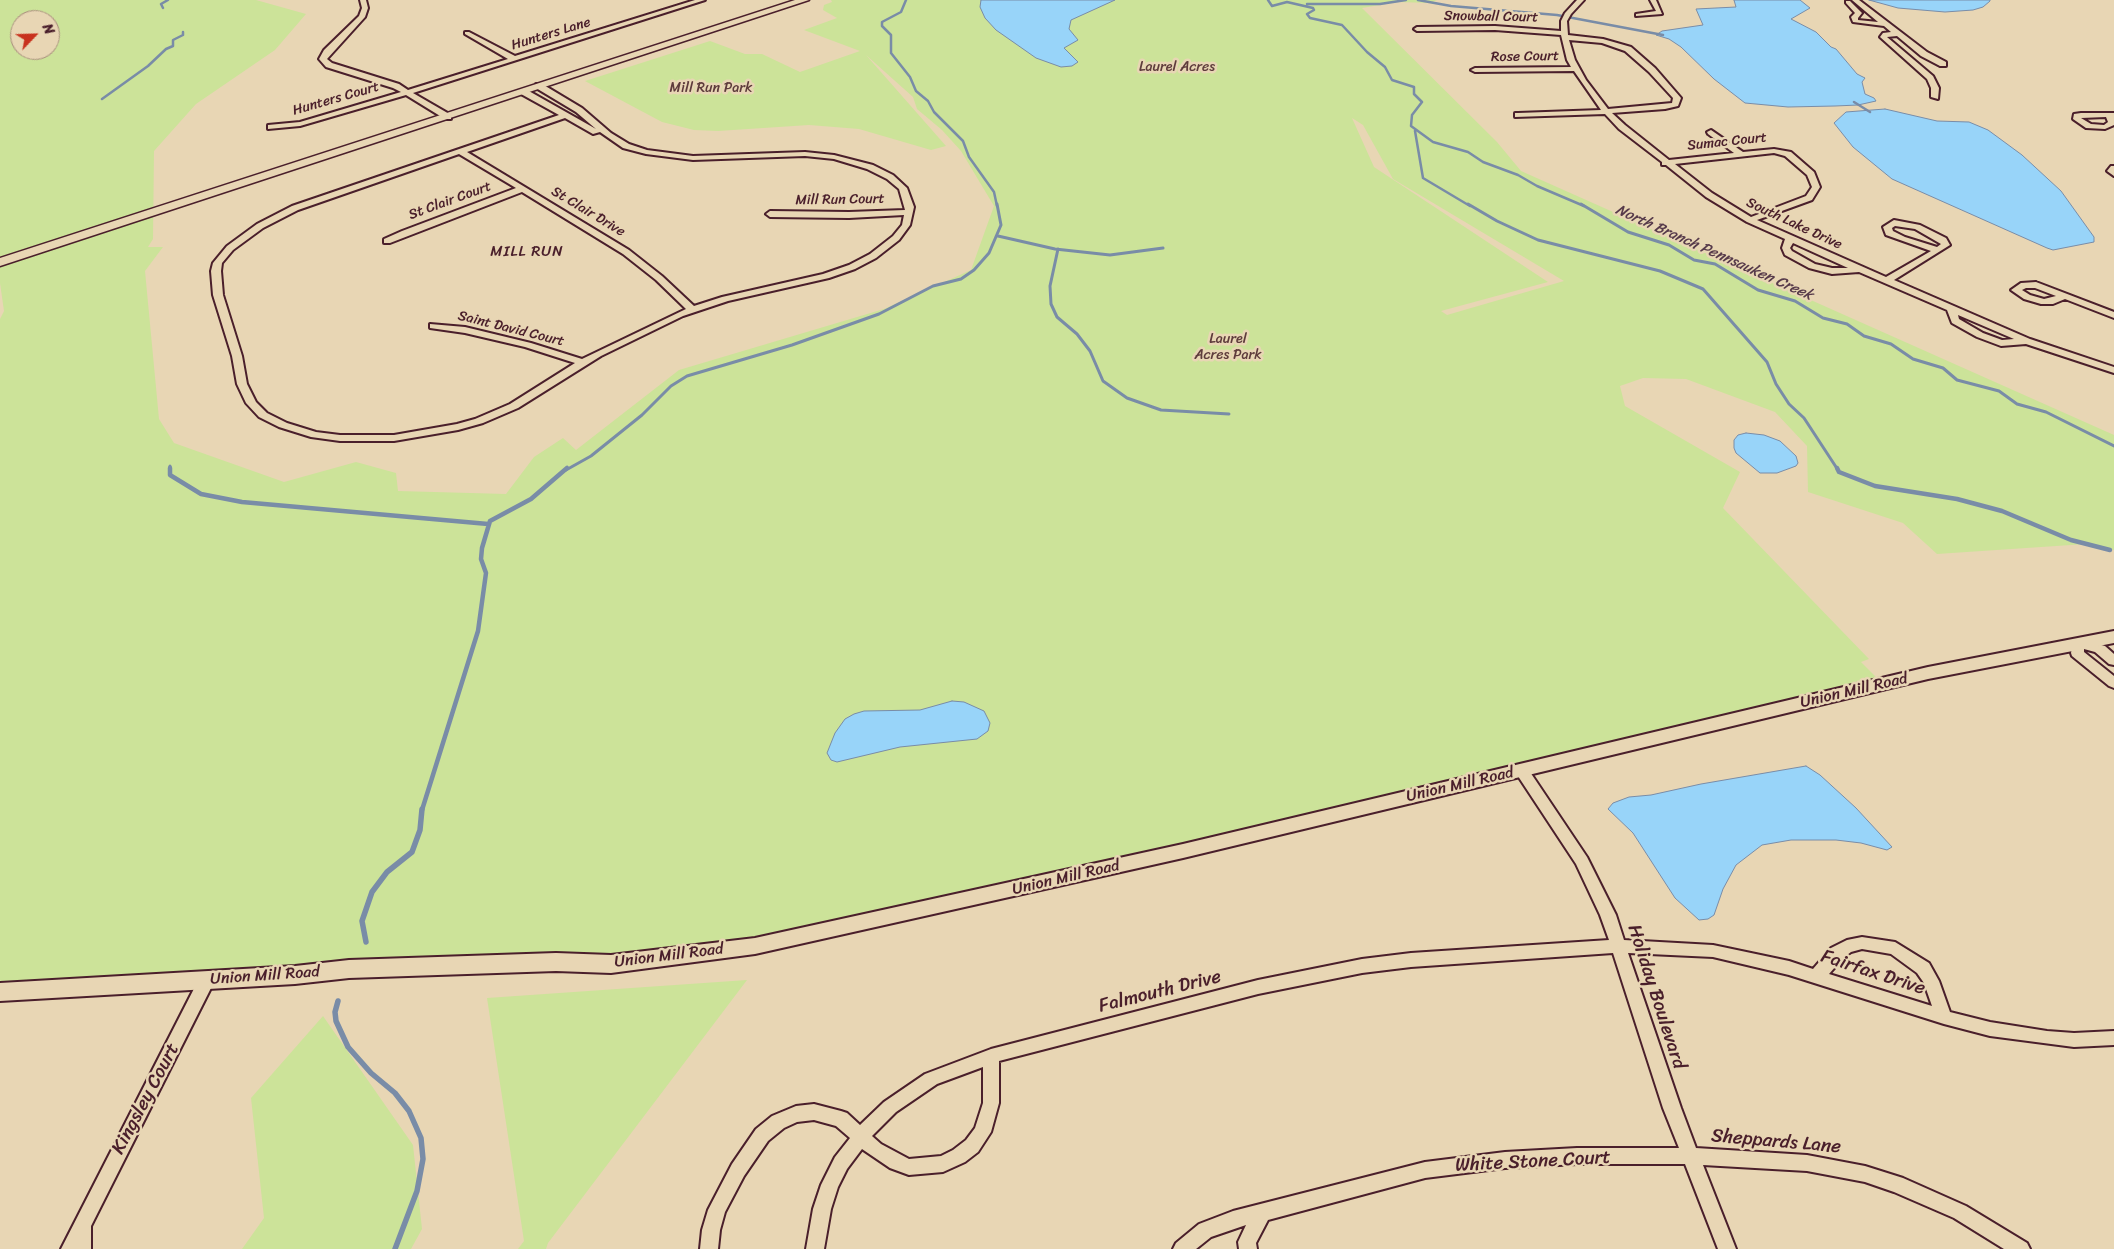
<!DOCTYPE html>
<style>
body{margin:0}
#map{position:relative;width:2114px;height:1249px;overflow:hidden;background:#e8d6b4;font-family:Sriracha,sans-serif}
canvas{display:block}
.north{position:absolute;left:10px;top:10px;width:50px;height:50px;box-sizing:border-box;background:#e8d6b4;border:1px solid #a98d7d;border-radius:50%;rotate:66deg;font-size:14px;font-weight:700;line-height:20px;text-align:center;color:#4a1f2b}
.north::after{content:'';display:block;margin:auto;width:18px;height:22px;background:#c8321e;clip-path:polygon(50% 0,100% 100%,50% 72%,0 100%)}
</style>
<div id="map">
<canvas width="2114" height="1249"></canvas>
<div class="north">N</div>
</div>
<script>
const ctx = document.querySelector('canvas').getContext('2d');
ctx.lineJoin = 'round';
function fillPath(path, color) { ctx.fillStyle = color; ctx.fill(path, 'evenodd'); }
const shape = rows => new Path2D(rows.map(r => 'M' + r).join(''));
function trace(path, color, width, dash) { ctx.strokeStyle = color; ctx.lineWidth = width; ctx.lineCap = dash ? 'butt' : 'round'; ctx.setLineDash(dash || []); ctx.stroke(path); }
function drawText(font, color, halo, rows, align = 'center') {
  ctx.font = font + ' Sriracha,sans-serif'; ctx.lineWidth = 5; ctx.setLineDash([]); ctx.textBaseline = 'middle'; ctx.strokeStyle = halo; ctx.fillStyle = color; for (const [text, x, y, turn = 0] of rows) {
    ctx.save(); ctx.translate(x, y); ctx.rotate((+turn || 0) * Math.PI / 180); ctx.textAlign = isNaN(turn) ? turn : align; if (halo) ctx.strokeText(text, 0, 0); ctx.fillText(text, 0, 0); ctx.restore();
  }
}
fillPath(shape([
 [0,0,256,0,306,14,275,50,196,104,154,151,153,239,148,247,163,247,145,271,159,419,174,443,284,482,356,462,396,473,398,491,506,494,534,457,563,438,576,450,679,370,884,309,971,270,994,206,961,151,942,130,917,109,913,97,866,55,946,146,931,150,859,129,809,125,718,131,694,130,662,122,585,81,710,41,745,54,762,54,800,72,860,51,804,30,837,18,823,10,824,5,832,2,831,0,1437,0,1430,3,1398,2,1362,8,1497,142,1521,171,2114,435,2114,550,2086,544,1937,554,1903,523,1808,492,1807,446,1775,412,1686,379,1643,378,1620,386,1625,406,1740,472,1723,508,1869,659,1861,662,1881,682,755,946,556,962,0,991,0,319,4,311,0,283],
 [20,20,50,20,50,50,20,50],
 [1352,118,1363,125,1393,179,1564,281,1447,315,1441,311,1548,282,1374,167],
 [747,980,548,1243,546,1249,518,1249,524,1241,487,998],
 [323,1016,413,1145,422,1229,411,1249,242,1249,264,1218,251,1098]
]), '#cce399');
const water = shape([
 [981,0,1115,0,1071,20,1069,29,1078,40,1064,48,1078,62,1072,66,1061,67,1036,58,996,30,985,18,980,7,981,0],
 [1734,0,1800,0,1810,8,1791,19,1816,32,1831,47,1836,49,1857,74,1865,78,1862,82,1865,94,1874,98,1876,101,1858,105,1835,106,1788,107,1745,103,1714,79,1681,47,1669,39,1656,35,1662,31,1703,25,1696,9,1736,7,1734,0],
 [1869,0,1990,0,1990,1,1983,7,1973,10,1945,12,1898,8,1869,0],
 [1885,109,1937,121,1969,122,1988,130,2022,155,2061,191,2094,237,2094,242,2053,250,2047,248,1892,179,1853,147,1834,123,1846,112,1885,109],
 [1746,433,1764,435,1780,441,1796,456,1798,463,1796,466,1777,473,1760,473,1736,453,1734,448,1734,440,1738,435,1746,433],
 [952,701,964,702,984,711,990,723,988,731,977,739,900,747,837,762,831,760,827,753,835,733,845,719,854,714,864,711,920,710,952,701],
 [1806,766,1820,775,1856,808,1892,847,1887,850,1861,843,1836,840,1791,840,1762,845,1736,865,1723,889,1714,915,1708,919,1699,920,1675,898,1633,833,1608,809,1613,803,1629,797,1651,795,1701,784,1806,766]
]);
fillPath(water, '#98d4f9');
trace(water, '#798ca7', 1);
trace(shape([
 [906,0,901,12,882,22,882,26,891,35,891,53,910,77,916,91,928,101,934,112,963,141,969,157,994,192,997,206],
 [1268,0,1272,6,1287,2,1313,8,1314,10,1307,14,1310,18,1342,25,1367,52,1385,67,1392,80,1414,87,1414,94,1422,102,1412,115,1411,126,1433,142,1468,152,1483,162,1518,175,1537,186,1584,206],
 [1418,0,1451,6,1557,15,1663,35],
 [1307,4,1380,4,1406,0],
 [163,8,161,4,168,0],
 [102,99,148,66,166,49,173,46,173,40,183,35,183,32],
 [1854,102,1870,112],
 [1415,131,1423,178,1470,206]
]), '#798ca7', 2.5);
trace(shape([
 [1468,204,1497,221,1538,240,1660,271,1703,289,1767,362,1776,384,1789,404,1804,418,1838,470],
 [1581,204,1628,232,1669,245,1694,260,1715,264,1758,290,1795,301,1823,318,1847,324,1864,336,1891,344,1913,359,1943,368,1957,380,1999,391,2017,404,2046,412,2114,446],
 [998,236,1055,249,1110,255,1163,248],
 [1058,249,1050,286,1051,304,1057,317,1077,334,1090,351,1103,381,1127,398,1161,410,1229,414],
 [170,466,170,470],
 [566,470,591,456,642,415,671,386,687,376,792,345,879,314,933,286,961,279,974,270,989,253,1001,225,997,204]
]), '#798ca7', 3);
trace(shape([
 [170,468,170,475,201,494,242,502,488,524],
 [1837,468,1839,472,1875,486,1957,499,2002,511,2071,540,2110,550],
 [422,810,478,631,486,573,481,559,482,548,490,521,531,499,567,468]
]), '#798ca7', 4.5);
trace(shape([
 [366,942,362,921,372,892,387,872,412,852,420,830,422,809],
 [338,1001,335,1012,336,1021,348,1047,371,1073,395,1093,409,1111,421,1138,423,1159,417,1191,395,1249]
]), '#798ca7', 5.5);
const minor = shape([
 [360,0,366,0,368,8,365,17,327,59,332,63,399,84,408,90,508,59,465,34,465,32,469,32,515,56,695,0,705,0,413,93,451,115,451,119,445,119,406,95,300,126,268,129,268,125,300,122,401,92,393,88,326,67,319,59,324,50,359,16,362,8,360,0],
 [1577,0,1584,0,1571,14,1567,21,1568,35,1603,39,1631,47,1655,68,1681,98,1678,106,1665,109,1612,113,1625,125,1669,160,1734,153,1708,134,1707,132,1711,130,1743,152,1774,149,1791,152,1814,172,1820,187,1812,200,1757,220,1886,277,1931,251,1886,235,1883,227,1894,220,1920,225,1946,238,1950,245,1894,280,2030,339,2114,367,2114,373,2026,344,2001,346,1977,337,1952,323,1947,310,1859,272,1832,274,1809,268,1785,255,1782,248,1785,239,1747,222,1706,197,1666,165,1662,165,1662,162,1619,129,1605,114,1515,117,1515,113,1518,113,1601,110,1574,71,1475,72,1471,70,1475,68,1571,67,1567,60,1561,35,1495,30,1417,31,1414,29,1417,27,1495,26,1561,31,1561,21,1565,13,1577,0],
 [1569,40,1602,43,1625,51,1649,72,1673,98,1672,103,1608,109,1586,80,1575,60,1569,40],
 [1774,153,1785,156,1807,175,1812,187,1806,196,1751,217,1712,193,1675,164,1774,153],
 [1895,226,1915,229,1941,244,1937,247,1905,237,1893,231,1892,228,1895,226],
 [1793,243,1848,268,1832,268,1815,264,1792,251,1790,248,1793,243],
 [1958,315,2014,339,2002,340,1983,333,1959,319,1958,315],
 [1650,0,1656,0,1662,14,1636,16,1636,14,1656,11,1650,0],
 [1852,0,1859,0,1927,52,1946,62,1946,66,1940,66,1921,56,1897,36,1887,37,1933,76,1939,88,1938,99,1931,97,1931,88,1927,79,1880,37,1883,33,1891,32,1884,26,1853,22,1851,17,1855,13,1846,3,1846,1,1850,1,1862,13,1858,18,1858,20,1878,22,1852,0],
 [536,84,542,84,582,108,611,133,629,144,647,150,693,156,805,152,834,155,873,165,893,175,907,188,914,207,910,225,899,240,876,258,855,269,829,278,728,301,683,316,601,356,518,408,483,423,458,430,394,441,340,441,311,437,279,427,259,417,246,403,237,384,232,356,213,295,211,271,213,263,227,246,257,224,292,206,559,115,521,94,521,90,527,90,596,129,576,112,536,88,536,84],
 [565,118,593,134,600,132,623,148,646,154,693,160,805,156,834,159,867,169,887,179,899,189,905,210,849,212,770,211,766,214,770,217,849,218,904,215,902,225,893,236,870,254,849,265,823,274,722,297,694,306,662,276,629,250,467,152,565,118],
 [459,154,516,188,402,231,384,239,384,243,390,243,522,192,623,254,656,280,686,309,582,359,531,343,465,327,430,324,430,328,465,333,525,347,575,363,510,404,475,419,457,424,394,435,340,435,316,432,287,423,267,413,256,402,247,384,242,356,223,295,221,271,222,263,233,250,263,228,298,210,459,154],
 [2081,113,2114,113,2114,125,2105,129,2086,128,2073,119,2074,114,2081,113],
 [2106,117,2108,122,2104,125,2091,124,2081,118,2106,117],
 [2111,166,2114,166,2114,176,2107,171,2111,166],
 [2036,282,2114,312,2114,318,2065,299,2053,304,2041,304,2024,299,2011,290,2021,283,2036,282],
 [2026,288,2035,288,2056,296,2044,299,2030,295,2022,290,2026,288],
 [2079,639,2105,646,2114,654,2114,665,2109,664,2095,652,2084,649,2084,652,2114,676,2114,688,2109,686,2072,656,2071,653,2073,643,2079,639],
 [1521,765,1526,766,1587,857,1616,915,1624,940,1713,945,1789,961,1813,969,1831,948,1847,940,1862,937,1895,942,1929,963,1939,981,1950,1012,1990,1022,2047,1031,2074,1033,2114,1031,2114,1045,2074,1047,1990,1036,1944,1024,1789,975,1713,957,1628,953,1681,1108,1696,1148,1807,1155,1865,1166,1903,1178,1966,1206,2027,1243,2030,1249,2004,1249,1954,1218,1894,1192,1865,1182,1807,1171,1703,1165,1736,1249,1718,1249,1685,1164,1577,1164,1505,1168,1425,1178,1268,1220,1256,1243,1257,1249,1239,1249,1238,1242,1246,1225,1211,1237,1196,1249,1173,1249,1176,1243,1199,1224,1233,1211,1425,1162,1505,1152,1577,1148,1679,1148,1663,1108,1613,953,1411,967,1362,973,1258,994,999,1061,999,1103,991,1132,978,1152,965,1162,943,1172,909,1175,890,1168,862,1149,847,1169,838,1187,831,1209,824,1249,806,1249,813,1209,821,1185,835,1157,850,1138,836,1126,814,1120,797,1122,784,1128,768,1141,744,1176,725,1212,720,1230,718,1249,700,1249,702,1230,708,1210,732,1164,756,1129,772,1116,796,1106,814,1104,841,1111,847,1113,860,1125,884,1102,925,1074,991,1049,1258,980,1362,959,1411,953,1609,940,1600,915,1576,864,1514,770,1516,766,1521,765],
 [1862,949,1891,954,1917,973,1924,983,1932,1006,1829,974,1843,958,1851,952,1862,949],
 [983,1067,983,1103,975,1128,966,1140,953,1150,941,1156,909,1159,881,1144,872,1136,896,1112,937,1084,983,1067],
 [207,973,213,975,215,980,91,1226,91,1249,61,1249,201,975,207,973]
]);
const tertiary = shape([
 [2114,631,2114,643,1928,679,1183,858,755,954,611,973,556,971,349,978,295,984,0,1001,0,983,295,966,349,960,556,953,611,955,755,938,1183,844,1928,667,2114,631]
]);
const secondary = shape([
 [795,0,809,0,0,266,0,258,795,0]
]);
trace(minor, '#4a1f2b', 4);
trace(tertiary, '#4a1f2b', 4);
trace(secondary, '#4a1f2b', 3);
fillPath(minor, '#e8d6b4');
fillPath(tertiary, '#e8d6b4');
fillPath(secondary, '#e8d6b4');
drawText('14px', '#4a1f2b', '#e8d6b4', [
 ["Snowball Court",1491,17,1],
 ["Hunters Lane",551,34,-17],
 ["Rose Court",1525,57,-1],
 ["Hunters Court",336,99,-16],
 ["Sumac Court",1727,142,-6],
 ["Mill Run Court",840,200,-1],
 ["St Clair Court",450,201,-20],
 ["St Clair Drive",588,212,31],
 ["South Lake Drive",1794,224,25],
 ["Saint David Court",511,329,14]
]);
drawText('14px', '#5e3c3c', '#e8d6b4', [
 ["Laurel Acres",1177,67],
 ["Mill Run Park",711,88],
 ["Laurel",1228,339],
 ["Acres Park",1228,355]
]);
ctx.letterSpacing = '1px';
drawText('15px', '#4a1f2b', '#e8d6b4', [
 ["MILL RUN",527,252]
]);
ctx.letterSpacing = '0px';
drawText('italic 15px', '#563a4a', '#e8d6b4', [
 ["North Branch Pennsauken Creek",1714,253,24]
]);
drawText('16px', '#4a1f2b', '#e8d6b4', [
 ["Union Mill Road",1854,691,-13],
 ["Union Mill Road",1460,785,-13],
 ["Union Mill Road",1066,878,-13],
 ["Union Mill Road",669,956,-7],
 ["Union Mill Road",265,976,-4]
]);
drawText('19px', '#4a1f2b', '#e8d6b4', [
 ["Fairfax Drive",1873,973,18],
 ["Falmouth Drive",1160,992,-14],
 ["Holiday Boulevard",1656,997,72],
 ["Kingsley Court",146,1099,-62],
 ["Sheppards Lane",1776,1142,5],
 ["White Stone Court",1533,1162,-3]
]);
</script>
